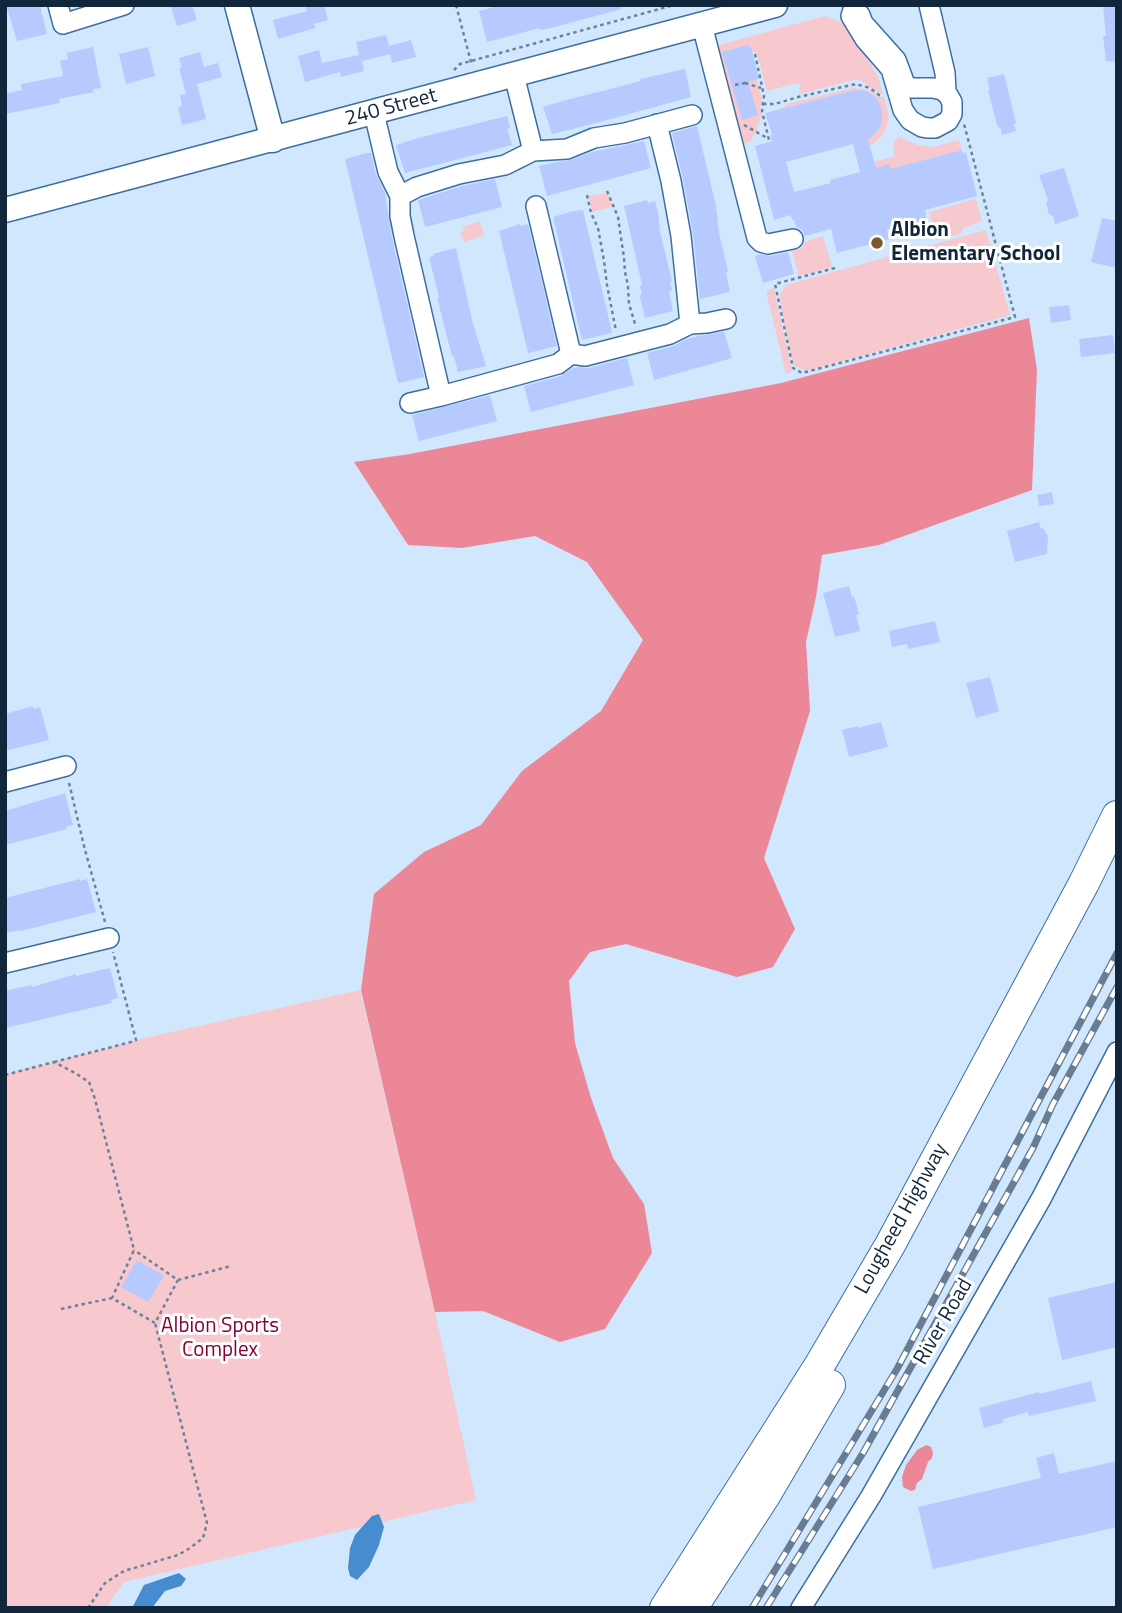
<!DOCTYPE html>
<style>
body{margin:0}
#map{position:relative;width:1122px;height:1613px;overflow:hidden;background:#d1e7fe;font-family:"Titillium Web",sans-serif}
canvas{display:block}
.frame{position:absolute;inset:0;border:7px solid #11263b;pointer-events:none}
</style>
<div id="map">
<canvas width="1122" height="1613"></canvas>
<div class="frame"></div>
</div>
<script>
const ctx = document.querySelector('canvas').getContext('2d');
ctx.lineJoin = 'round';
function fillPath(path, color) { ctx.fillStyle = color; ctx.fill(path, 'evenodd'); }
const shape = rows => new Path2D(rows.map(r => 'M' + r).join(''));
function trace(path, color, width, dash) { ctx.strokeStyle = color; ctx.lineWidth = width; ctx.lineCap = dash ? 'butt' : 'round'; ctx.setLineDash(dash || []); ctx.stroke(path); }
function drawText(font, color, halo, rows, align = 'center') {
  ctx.font = font + ' "Titillium Web",sans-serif'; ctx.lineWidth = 6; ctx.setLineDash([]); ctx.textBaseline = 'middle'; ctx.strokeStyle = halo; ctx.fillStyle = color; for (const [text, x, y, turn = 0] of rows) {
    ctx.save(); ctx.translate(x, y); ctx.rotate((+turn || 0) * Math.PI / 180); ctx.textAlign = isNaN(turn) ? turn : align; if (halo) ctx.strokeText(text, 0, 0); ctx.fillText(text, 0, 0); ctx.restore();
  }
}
fillPath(shape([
 [825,16,847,25,878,77,883,95,858,79,799,94,801,84,798,83,767,91,757,53,752,51,757,80,762,100,760,109,762,115,754,136,749,142,740,145,715,46],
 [853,88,865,89,872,91,878,97,884,97,889,117,886,129,881,137,870,146,866,147,864,141,871,137,878,131,882,123,882,113,880,104,859,90,851,91,782,109,787,104],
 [900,137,917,145,933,147,959,140,962,150,890,169,889,165,871,169,870,163,895,156,893,145,895,140],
 [607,193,613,207,592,212,589,196],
 [976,199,982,221,962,229,962,233,936,240,929,212],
 [480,221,484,235,464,242,460,232,464,231,463,227],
 [986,230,1010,315,806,371,793,365,781,307,780,294,786,285],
 [823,236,832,267,799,276,792,251,803,248,802,243],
 [774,288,792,372,786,374,766,291],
 [360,990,435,1312,476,1500,124,1582,106,1608,5,1608,5,1074,131,1042,136,1040]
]), '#f7c8ce');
fillPath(shape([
 [1029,318,1037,370,1032,490,879,545,822,555,816,597,806,642,810,711,764,858,795,929,773,967,737,977,626,944,590,952,569,981,575,1043,591,1098,613,1158,644,1204,652,1253,605,1329,560,1342,483,1311,435,1312,361,990,374,894,424,852,481,825,522,771,601,711,643,640,587,562,535,536,462,548,408,545,354,462,410,454,781,383],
 [926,1445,931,1447,933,1453,932,1458,928,1462,922,1479,917,1483,915,1490,911,1491,903,1487,902,1477,906,1465,917,1450]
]), '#ec8798');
fillPath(shape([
 [379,1514,384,1527,379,1545,369,1567,357,1580,350,1576,348,1568,350,1548,355,1535,362,1527,372,1516],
 [179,1573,186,1579,181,1586,165,1591,152,1608,132,1608,144,1585]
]), '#468ccf');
fillPath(shape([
 [6,5,40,5,47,34,17,41],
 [179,5,192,5,197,20,177,26,171,7],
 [305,5,324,5,328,20,314,24,315,28,278,39,273,20,307,11],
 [502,5,621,5,621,9,555,27,541,30,540,28,487,42,479,11],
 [1103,5,1117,5,1117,62,1106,61,1103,36,1106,36],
 [386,35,389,46,411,40,416,57,392,63,390,54,362,61,364,71,341,77,340,72,305,82,298,56,319,50,322,63,359,55,356,42],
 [748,45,749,47,751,47,759,79,748,82,758,115,742,120,722,52],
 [93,47,101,88,93,89,94,92,59,99,60,103,5,114,5,94,22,90,21,84,63,76,60,61,68,59,67,53],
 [148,47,155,76,126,84,119,54],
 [200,52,204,67,218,63,222,77,197,84,206,119,182,125,178,107,182,106,180,95,186,94,179,68,182,67,179,58],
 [685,69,691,97,600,122,552,134,543,107,566,100,622,86,641,81,640,79],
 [1004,74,1016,123,1014,124,1016,131,1002,135,1000,127,998,128,988,91,990,90,987,78],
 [859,90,868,92,875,97,880,104,882,113,882,123,878,131,868,140,876,168,889,164,890,169,962,150,963,153,966,152,977,196,925,210,927,220,887,230,889,239,837,253,831,229,805,236,802,230,796,227,794,220,792,220,791,215,774,220,755,146,772,141,770,135,772,135,765,113,851,91],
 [853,144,860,172,830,180,831,183,794,192,786,162],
 [507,116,510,128,507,129,512,145,405,173,396,145,418,138],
 [697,126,716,206,719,233,728,271,726,273,730,292,700,299,693,234,683,179,672,133],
 [644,141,651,168,547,196,539,166,557,162,571,160,592,152],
 [366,153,371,153,376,175,385,193,392,238,424,377,398,383,345,159],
 [1064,168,1079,216,1055,224,1053,216,1049,214,1046,203,1048,200,1039,175],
 [495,179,502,207,425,227,418,200,462,186],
 [647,200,648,203,655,201,658,213,660,232,672,281,670,282,672,290,669,292,673,311,645,318,640,298,639,295,642,295,640,286,642,285,641,280,624,206],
 [583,210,612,332,611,333,582,340,553,217,573,211],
 [1102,218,1117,221,1117,268,1091,262],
 [520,224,520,226,528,224,557,346,528,353,499,231],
 [456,248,472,320,486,366,458,372,454,356,452,356,448,341,437,297,439,297,429,257,434,256,433,254],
 [788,252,794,274,763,283,755,256,760,254,770,256],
 [1069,305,1071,320,1051,323,1049,307],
 [724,332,732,358,654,380,647,353,673,346,687,339,699,336],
 [1113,335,1115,353,1081,357,1079,339],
 [627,358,634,385,531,412,524,386,561,376,571,369,578,367,588,368],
 [490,395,497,421,419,441,412,415],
 [1052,492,1054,504,1039,506,1037,495],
 [1039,522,1041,529,1043,528,1048,536,1047,554,1015,562,1007,531],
 [849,586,852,597,854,596,859,614,856,615,860,631,835,637,823,593],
 [935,621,940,642,908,649,907,644,892,647,889,631],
 [990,677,999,711,976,718,966,683],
 [33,706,33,709,40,707,49,740,5,751,5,714],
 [881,722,888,747,849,757,842,730,858,726,858,728],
 [65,793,73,825,66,827,67,829,5,845,5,811],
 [80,879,80,881,87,879,96,912,21,931,21,930,5,933,5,898],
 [110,968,118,998,111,1000,112,1003,5,1028,5,991,31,985,32,987,76,974,76,976],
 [137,1260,164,1276,148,1302,121,1287],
 [1117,1282,1117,1347,1062,1360,1048,1298],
 [1091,1381,1096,1401,1029,1416,1028,1412,1003,1419,1004,1422,984,1428,979,1408,1039,1392,1039,1394],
 [1054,1453,1059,1474,1117,1461,1117,1527,933,1569,918,1507,1041,1478,1036,1458]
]), '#b7caff');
const minor = shape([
 [58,5,63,24,124,5],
 [929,5,945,73,946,92],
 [853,10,860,15,863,23,896,60,905,84,910,88,933,88,942,90,948,95,952,102,952,114,948,121,935,128,929,128,922,127,910,120,903,110,891,69,865,39,851,16,853,10],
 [702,25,757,238,761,242,768,244,793,239],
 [514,75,533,151],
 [374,113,388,172,400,196,400,216,404,236,441,396],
 [657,124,671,181,681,236,690,324],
 [400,196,417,187,459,174,505,165,533,151,567,149,594,138,625,133,692,115],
 [536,206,571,354],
 [410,403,441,396,558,364,571,354,585,356,670,334,690,324,707,323,726,319],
 [5,782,66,766],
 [5,963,109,938],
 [801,1608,871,1496,1041,1199,1117,1052]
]);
const major = shape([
 [237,5,273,140],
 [5,210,775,5]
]);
const highway = shape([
 [665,1608,819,1366,890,1245,1084,883,1117,816],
 [692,1608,766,1494,830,1385]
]);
trace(minor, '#3b6ea1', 22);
trace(major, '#3b6ea1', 27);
trace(highway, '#3b6ea1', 32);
trace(shape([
 [456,5,472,66],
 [755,54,764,96,762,111,769,140],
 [454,70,460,64,674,5],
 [745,83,761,88],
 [735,85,745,83,745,86],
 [763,104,775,104,798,97,856,84,870,88,879,95,883,96],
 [744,125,769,139],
 [607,191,618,217,624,258,625,272,628,286,629,304,636,327],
 [587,195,591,213,598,228,604,261,607,285,616,331],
 [835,268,775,284,793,368,802,373,1015,317,964,124],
 [69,783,85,850,105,922],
 [54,1062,131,1042,136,1040,113,952],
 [5,1075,54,1062,75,1073,89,1082,95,1099,134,1250,112,1298,155,1323,178,1280,134,1250],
 [178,1280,231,1266],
 [61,1309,112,1298],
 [88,1608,105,1583,124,1571,178,1555,190,1548,203,1538,207,1523,155,1323]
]), '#6d8298', 2.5, [3.5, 3.5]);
trace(minor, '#fff', 19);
trace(major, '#fff', 24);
trace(highway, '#fff', 30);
const rail = shape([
 [752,1608,897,1369,1117,953],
 [766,1608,863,1453,1033,1148,1053,1104,1117,987]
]);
trace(rail, '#687d93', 7);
trace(rail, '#fff', 4.5, [13]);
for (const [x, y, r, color] of [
 [877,243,7,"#7a5830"]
]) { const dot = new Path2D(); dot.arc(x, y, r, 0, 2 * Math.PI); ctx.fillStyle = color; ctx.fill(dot); trace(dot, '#fff', 2.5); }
drawText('21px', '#11263b', '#fff', [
 ["240 Street",391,108,-15],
 ["Lougheed Highway",902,1219,-61],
 ["River Road",944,1322,-60]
]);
drawText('bold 21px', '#11263b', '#fff', [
 ["Albion",891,231],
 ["Elementary School",891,255]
], 'left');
drawText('21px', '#840534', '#fff', [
 ["Albion Sports",220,1327],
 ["Complex",220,1351]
]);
</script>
